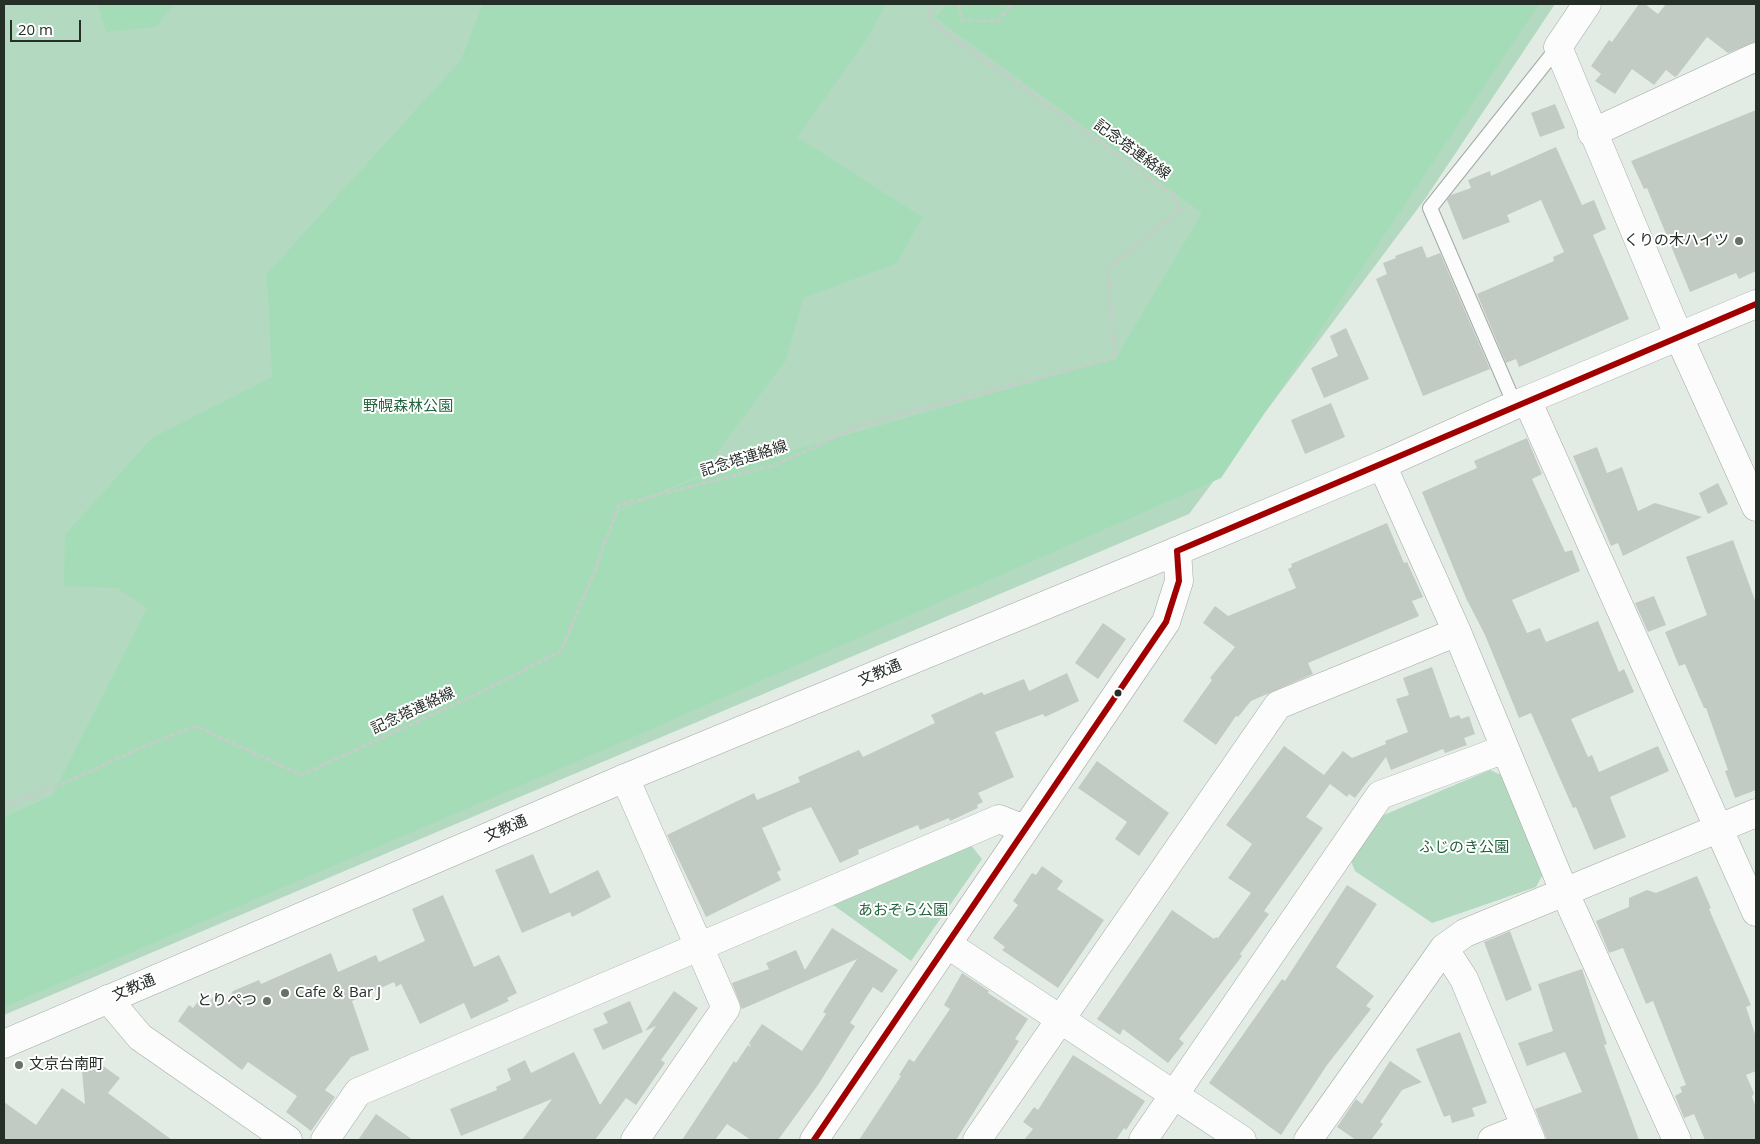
<!DOCTYPE html>
<meta charset="utf-8">
<style>
body{margin:0}
#map{position:relative;width:1760px;height:1144px;overflow:hidden;background:#e2ece5;font-family:"Open Sans",sans-serif}
canvas{display:block}
.frame{position:absolute;inset:0;border:5px solid #262e28;pointer-events:none}
.scale{position:absolute;left:10px;top:20px;width:71px;height:22px;box-sizing:border-box;border:2px solid #262e28;border-top:0;padding-left:6px;font-size:15px;line-height:18px;white-space:nowrap;color:#262e28;-webkit-text-stroke:4px #fff;paint-order:stroke}
</style>
<div id="map">
<canvas width="1760" height="1144"></canvas>
<div class="frame"></div>
<div class="scale">20 m</div>
</div>
<script>
const ctx = document.querySelector('canvas').getContext('2d');
ctx.lineJoin = 'round';
function fillPath(path, color) { ctx.fillStyle = color; ctx.fill(path, 'evenodd'); }
const shape = rows => new Path2D(rows.map(r => 'M' + r).join(''));
function trace(path, color, width, dash) { ctx.strokeStyle = color; ctx.lineWidth = width; ctx.lineCap = dash ? 'butt' : 'round'; ctx.setLineDash(dash || []); ctx.stroke(path); }
function drawText(font, color, halo, rows, align = 'center') {
  ctx.font = font + ' "Open Sans","Noto Sans JP",sans-serif'; ctx.lineWidth = 4; ctx.setLineDash([]); ctx.textBaseline = 'middle'; ctx.strokeStyle = halo; ctx.fillStyle = color; for (const [text, x, y, turn = 0] of rows) {
    ctx.save(); ctx.translate(x, y); ctx.rotate((+turn || 0) * Math.PI / 180); ctx.textAlign = isNaN(turn) ? turn : align; if (halo) ctx.strokeText(text, 0, 0); ctx.fillText(text, 0, 0); ctx.restore();
  }
}
fillPath(shape([
 [4,4,1555,4,1425,199,1189,514,4,1015],
 [1490,770,1501,775,1544,872,1536,887,1432,923,1355,871,1348,854,1372,820],
 [970,844,982,859,911,961,832,904]
]), '#b3d9c0');
fillPath(shape([
 [98,4,175,4,155,27,106,32],
 [483,4,886,4,864,43,797,137,922,217,897,263,803,298,786,360,700,475,556,537,700,477,1116,358,1202,213,936,18,947,4,1539,4,1221,478,615,745,4,1007,4,817,52,796,147,608,117,588,64,586,65,535,152,438,272,377,267,274,461,60]
]), '#a4dcb8');
fillPath(shape([
 [1639,4,1645,4,1658,14,1666,4,1756,4,1756,42,1728,53,1707,37,1677,76,1675,77,1666,70,1654,85,1632,69,1615,94,1595,81,1601,74,1591,66,1609,40,1612,42],
 [1555,104,1565,128,1540,137,1531,113],
 [1756,110,1756,271,1739,279,1736,273,1690,292,1647,188,1644,189,1631,161],
 [1556,147,1582,205,1594,200,1606,229,1593,235,1629,319,1519,367,1516,359,1506,363,1477,294,1554,261,1553,257,1564,252,1541,200,1507,215,1510,222,1463,240,1447,200,1451,195,1471,188,1468,180,1490,171,1491,176],
 [1422,246,1427,258,1440,253,1490,369,1423,396,1376,279,1387,274,1383,263,1396,258,1395,256],
 [1346,328,1369,379,1324,398,1311,368,1338,356,1330,336],
 [1331,403,1345,437,1305,454,1291,420],
 [1527,438,1542,474,1532,479,1565,552,1572,550,1580,571,1512,600,1527,633,1540,628,1546,642,1598,621,1619,672,1624,669,1634,692,1571,719,1588,757,1592,755,1599,772,1658,746,1669,771,1610,797,1626,837,1594,850,1576,807,1573,808,1531,713,1519,718,1485,635,1466,598,1422,492,1477,468,1474,461],
 [1597,447,1607,473,1622,467,1638,511,1655,503,1702,517,1623,556,1618,543,1611,546,1573,456],
 [1718,483,1728,504,1708,514,1699,493],
 [1387,523,1404,563,1407,562,1423,597,1412,601,1419,616,1308,663,1313,674,1251,701,1238,717,1236,716,1216,745,1183,721,1212,680,1210,678,1235,647,1203,623,1215,606,1228,616,1296,588,1288,569,1292,567,1291,564],
 [1733,540,1756,603,1756,790,1735,798,1725,771,1728,770,1706,708,1704,708,1685,664,1679,666,1665,632,1707,615,1686,557],
 [1654,596,1666,625,1648,632,1635,603],
 [1103,623,1126,639,1098,679,1075,663],
 [1432,667,1450,718,1459,715,1461,719,1469,716,1475,734,1464,738,1467,745,1445,753,1443,749,1391,770,1386,757,1355,798,1349,794,1347,797,1330,784,1306,817,1323,828,1264,911,1269,914,1240,954,1242,956,1179,1039,1184,1043,1168,1063,1123,1029,1120,1035,1097,1019,1172,910,1214,939,1216,937,1218,938,1251,893,1228,878,1252,844,1226,825,1284,746,1324,775,1343,751,1352,758,1386,744,1385,741,1408,732,1396,699,1409,695,1403,678],
 [1067,673,1079,701,1045,717,1043,714,995,732,1014,777,978,793,983,802,977,805,978,808,950,821,949,818,920,830,918,825,858,850,859,854,840,863,811,807,798,812,762,828,781,870,777,872,781,880,706,917,667,835,754,793,757,800,800,782,798,777,859,750,863,757,935,723,931,715,982,692,984,695,1024,679,1029,691],
 [1097,761,1169,813,1139,856,1115,839,1127,822,1078,788],
 [533,854,550,894,598,870,611,897,572,917,570,912,522,933,495,870],
 [1042,866,1063,881,1057,889,1104,920,1058,988,1002,950,1005,947,993,938,1018,905,1013,901,1032,873,1036,875],
 [1697,876,1711,908,1709,909,1751,1005,1746,1007,1756,1037,1756,1071,1746,1075,1754,1093,1752,1097,1756,1107,1756,1140,1705,1140,1694,1114,1684,1118,1675,1096,1682,1092,1680,1087,1686,1085,1653,1001,1646,1004,1623,948,1609,953,1596,921,1629,907,1629,898,1647,890,1656,893],
 [1347,885,1377,904,1336,967,1374,996,1366,1006,1371,1009,1327,1065,1281,1135,1209,1083,1282,979,1285,981],
 [443,895,474,967,499,955,517,993,507,998,509,1001,471,1019,464,1003,420,1024,401,984,396,987,394,982,352,1001,369,1050,351,1057,325,1090,335,1097,311,1131,286,1112,297,1096,248,1062,242,1070,178,1021,189,1005,193,1008,200,999,207,1005,217,992,227,1000,233,991,259,980,261,984,331,953,338,972,376,955,379,962,425,941,412,909],
 [832,928,898,970,882,993,873,987,850,1023,855,1026,818,1085,778,1140,751,1140,727,1124,715,1140,682,1140,734,1061,736,1063,748,1045,751,1047,749,1043,762,1024,802,1051,826,1014,823,1012,857,959,742,1009,732,983,769,969,766,963,796,950,805,970],
 [1510,931,1532,990,1506,1001,1484,942],
 [1582,969,1607,1044,1604,1045,1639,1140,1547,1140,1535,1109,1582,1092,1565,1052,1527,1066,1518,1043,1553,1031,1538,984],
 [962,973,989,991,988,993,1028,1019,1015,1039,1019,1041,956,1140,859,1140,901,1076,899,1075,909,1059,914,1062,950,1009,944,1005],
 [674,991,698,1008,661,1060,665,1063,636,1105,626,1098,595,1140,522,1140,552,1099,461,1136,450,1109,497,1090,496,1087,511,1080,507,1069,525,1060,531,1073,574,1052,600,1105,656,1026,645,1031],
 [630,1001,643,1032,603,1050,593,1029,608,1023,603,1013],
 [1460,1032,1487,1103,1472,1108,1475,1116,1452,1123,1450,1115,1444,1117,1416,1049],
 [1073,1055,1145,1101,1126,1130,1124,1128,1116,1140,1024,1140,1033,1129,1023,1122,1034,1107,1038,1110],
 [92,1058,120,1078,108,1093,172,1140,4,1140,4,1102,36,1125,62,1088,85,1104,82,1071],
 [1390,1061,1422,1082,1402,1090,1380,1122,1383,1124,1371,1140,1356,1140,1337,1127,1356,1099,1362,1104],
 [376,1114,413,1140,358,1140]
]), '#c2cac4');
const lane = shape([
 [1515,405,1430,208,1558,47]
]);
const street = shape([
 [1587,4,1558,47,1679,337,1756,507],
 [1592,133,1756,57],
 [1527,400,1756,912],
 [1382,465,1457,632,1564,891,1677,1140],
 [625,778,726,1008,635,1140],
 [947,944,1242,1140],
 [1444,948,1464,979,1531,1140],
 [108,999,140,1037,288,1140],
 [325,1140,358,1092,999,819,1024,829],
 [814,1140,1166,622,1179,581,1177,551],
 [977,1140,1278,705,1457,632],
 [1143,1140,1380,795,1505,749],
 [1308,1140,1444,948,1465,933,1756,813],
 [1492,1140,1525,1127]
]);
const secondary = shape([
 [4,1044,625,778,1177,551,1382,465,1515,405,1756,304]
]);
trace(lane, '#a2a9a4', 16);
trace(street, '#a2a9a4', 29);
trace(secondary, '#a2a9a4', 29);
trace(shape([
 [959,4,961,20,998,21,1012,4],
 [4,806,67,782,145,746,196,726,301,775,484,691,561,651,593,575,619,505,775,465,862,425,1115,358,1108,268,1180,210,1172,193,954,39,928,18,930,4]
]), '#c8ccc9', 3, [5, 2.5]);
trace(lane, '#fbfcfb', 14);
trace(street, '#fbfcfb', 28);
trace(secondary, '#fbfcfb', 28);
trace(shape([
 [1177,551,1756,304],
 [814,1140,1166,622,1179,581,1177,551]
]), '#a00000', 6);
for (const [x, y, r, color] of [
 [1739,241,5,"#68706a"],
 [1118,693,4.5,"#262e28"],
 [285,993,5,"#68706a"],
 [267,1001,5,"#68706a"],
 [19,1065,5,"#68706a"]
]) { const dot = new Path2D(); dot.arc(x, y, r, 0, 2 * Math.PI); ctx.fillStyle = color; ctx.fill(dot); trace(dot, '#fff', 2); }
drawText('15px', '#262e28', '#fff', [
 ["記念塔連絡線",1132,150,36],
 ["記念塔連絡線",744,459,-17],
 ["文教通",880,673,-22],
 ["記念塔連絡線",413,711,-25],
 ["文教通",506,829,-23],
 ["文教通",134,988,-23]
]);
drawText('15px', '#262e28', '#fff', [
 ["くりの木ハイツ",1729,241],
 ["Cafe ＆ Bar J",295,993,"left"],
 ["とりぺつ",257,1001],
 ["文京台南町",29,1065,"left"]
], 'right');
drawText('15px', '#23643e', '#fff', [
 ["野幌森林公園",408,407],
 ["ふじのき公園",1464,848],
 ["あおぞら公園",903,911]
]);
</script>
